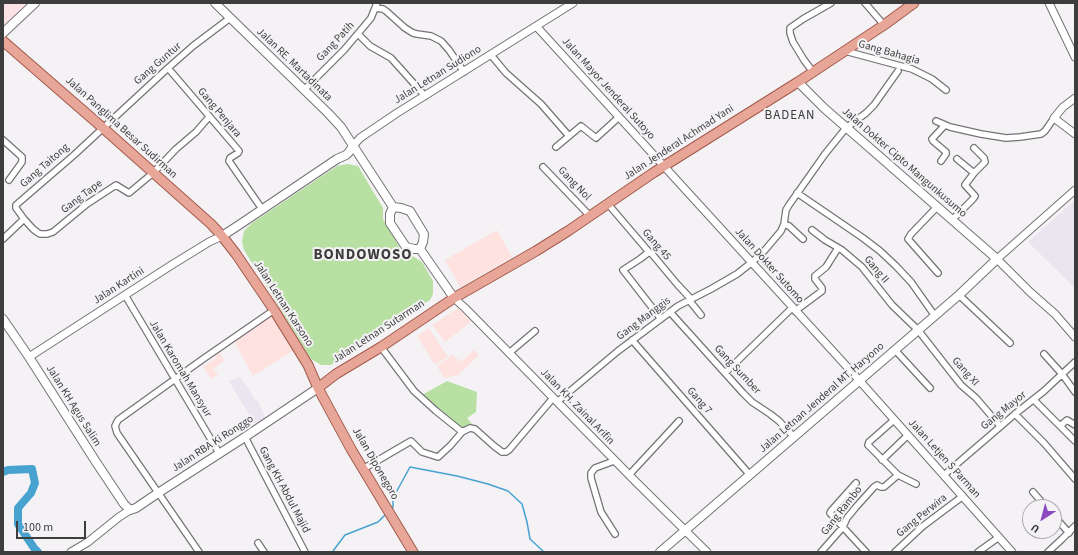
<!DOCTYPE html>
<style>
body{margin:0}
#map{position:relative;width:1078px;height:555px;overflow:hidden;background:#f4f2f5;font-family:"Source Sans 3",sans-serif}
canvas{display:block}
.frame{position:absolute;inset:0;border:4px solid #3d3d3e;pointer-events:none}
.north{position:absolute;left:1022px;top:499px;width:40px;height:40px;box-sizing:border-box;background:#f4f2f5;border:1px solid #abaaac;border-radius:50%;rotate:216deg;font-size:11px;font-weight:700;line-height:16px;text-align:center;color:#3d3d3e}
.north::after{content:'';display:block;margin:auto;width:14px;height:18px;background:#8a49be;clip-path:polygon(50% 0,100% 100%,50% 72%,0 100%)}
.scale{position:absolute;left:16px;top:521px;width:70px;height:18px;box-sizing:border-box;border:2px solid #3d3d3e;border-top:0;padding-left:5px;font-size:12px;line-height:14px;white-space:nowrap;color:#3d3d3e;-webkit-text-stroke:3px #f4f2f5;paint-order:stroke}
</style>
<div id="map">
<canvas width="1078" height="555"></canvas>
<div class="frame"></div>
<div class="north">U</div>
<div class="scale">100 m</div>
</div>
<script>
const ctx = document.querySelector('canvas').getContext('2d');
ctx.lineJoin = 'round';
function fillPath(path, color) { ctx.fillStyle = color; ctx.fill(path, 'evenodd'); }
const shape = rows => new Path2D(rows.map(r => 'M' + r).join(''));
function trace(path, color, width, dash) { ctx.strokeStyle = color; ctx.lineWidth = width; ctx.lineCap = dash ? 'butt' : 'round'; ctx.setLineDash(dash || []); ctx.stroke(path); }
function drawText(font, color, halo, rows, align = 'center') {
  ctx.font = font + ' "Source Sans 3",sans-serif'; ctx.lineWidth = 4; ctx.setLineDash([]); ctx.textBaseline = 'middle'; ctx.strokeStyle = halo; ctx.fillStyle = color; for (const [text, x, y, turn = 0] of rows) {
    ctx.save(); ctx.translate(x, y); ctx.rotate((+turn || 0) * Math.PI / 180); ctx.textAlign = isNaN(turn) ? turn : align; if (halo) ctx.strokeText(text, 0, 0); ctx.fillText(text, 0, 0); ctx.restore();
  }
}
fillPath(shape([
 [3,3,30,3,3,26]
]), '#fce1e5');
fillPath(shape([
 [1075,200,1075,288,1028,242],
 [240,377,248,388,255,400,258,401,266,420,257,426,240,400,229,381]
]), '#eae5ef');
fillPath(shape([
 [497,230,512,257,460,287,445,260],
 [458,308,471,322,445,342,432,325],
 [272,315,294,350,253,376,234,341],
 [429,328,448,357,435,365,417,336],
 [474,350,479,355,458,375,444,378,437,366,453,355,461,362],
 [219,352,225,360,213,369,218,375,212,379,203,367,216,358,215,356]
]), '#fde2df');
fillPath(shape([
 [348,164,358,166,383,208,383,219,402,252,411,255,422,262,433,281,433,294,430,300,331,365,321,365,311,359,244,250,242,241,244,231,252,223,337,166],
 [447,381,477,392,476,412,467,418,472,424,464,430,441,416,422,395]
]), '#b8e0a2');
trace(shape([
 [392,509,393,507,393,498,410,467,457,476,488,484,508,491,522,504,527,522,530,539,544,552],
 [333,552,333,551,345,535,378,522,386,514]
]), '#47a2d0', 1.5);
trace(shape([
 [3,472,8,470,32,469,35,483,31,493,18,508,18,524,34,548,38,552]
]), '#47a2d0', 8);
const minor = shape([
 [865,3,884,25],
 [375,8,383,9,386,11,405,28,413,33,417,34,431,36,441,41,449,50,464,72],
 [358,34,370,46,391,58,425,96],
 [845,51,912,69,932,79,946,90],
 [491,55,506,73,541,104,569,136],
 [168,68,239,151,238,153,230,158,229,161,262,209],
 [813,72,804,60,793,42,790,33,790,28,803,19,831,3],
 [304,90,344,50,366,24,371,18,377,3],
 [936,121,950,127,981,134,1006,138,1020,137,1041,134,1045,131,1054,118],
 [3,140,22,157,22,162,9,180],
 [556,147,581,126,596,138,619,117],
 [941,161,946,154,946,152,933,141,932,139,945,125],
 [543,167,590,216],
 [974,173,985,162,984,158,974,148],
 [797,193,863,238,880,251,896,266,911,282,935,316],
 [608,204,649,252,652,254,677,284,691,299],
 [937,207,911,234,908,239,938,273],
 [24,219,33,229,37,232,40,234,47,234,53,232,87,204,116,185,129,193,153,173,176,149,196,132,209,117],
 [952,220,973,199,975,196,965,185,974,173,957,159],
 [784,224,789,226,803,239],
 [812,230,825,240,842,250,862,267,892,305,918,330,961,385,976,398,1000,426],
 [3,239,24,219,16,208,16,205,74,155,168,68,193,46,230,18],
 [649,252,640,259,623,270,661,319],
 [125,295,219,453],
 [959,295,1010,343],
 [689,300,701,315],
 [795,311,822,291,822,288,815,279,815,276,826,267,838,248],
 [670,312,743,393,752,402,770,414,779,421,794,437],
 [632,340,750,475],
 [381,347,414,391,436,411,461,431,464,431,470,428,475,429,494,446,502,452,506,452,509,450,553,398],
 [895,350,930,388],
 [509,353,535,331],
 [1044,354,1062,374,1075,392],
 [725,373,792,308],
 [1034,400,1075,441],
 [557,402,618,351,678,306,711,289,737,274,751,263,765,250,781,231,784,224,786,210,789,205,825,154,846,128,866,113,874,105,898,71],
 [1015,414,1044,443,1075,479],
 [894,420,869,442,868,445,898,475,916,484],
 [1060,426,1067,420,1075,425],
 [245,437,305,552],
 [882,460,908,435],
 [614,461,595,468,591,473,591,478,601,512,615,534],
 [363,469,411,441,422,452,438,457,450,446,463,431],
 [629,475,679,421],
 [944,475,1015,414,1044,391,1075,362],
 [856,483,831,511,830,513,866,552],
 [1033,492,1046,507],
 [1054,516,1069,533],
 [258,543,264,552],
 [199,552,117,433,115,426,118,420,203,359,274,310],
 [821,552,843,527,847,518,856,507,874,487,877,485,881,487,884,487,898,475],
 [895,552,923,526,963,496],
 [978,552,999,537],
 [1048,552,1062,539,1075,526]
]);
const tertiary = shape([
 [1049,3,1075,57],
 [536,26,850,370,1012,552],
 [1075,98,1063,107,1054,118,1075,134],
 [353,146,360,138,397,113,573,3],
 [1075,190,997,259,1030,292,1055,314,1075,337],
 [454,298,465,308,636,482,707,552],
 [29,357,170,266,209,242,222,236],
 [71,552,88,542,119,517,130,510]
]);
const secondary = shape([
 [215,3,328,113,341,127,393,207],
 [3,33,35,3],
 [393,207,401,208,410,211,424,234,423,242,420,249],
 [393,207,390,214,390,223,406,247,414,249,420,249],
 [222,236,239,225,337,159,346,155,349,152,353,146],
 [420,249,454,298],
 [3,319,29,357,96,462,124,504,130,510,136,508,158,493,245,437,318,388],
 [660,552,959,295,997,259,824,108,798,82]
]);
const primary = shape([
 [3,41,103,128,211,224,222,236,236,254,274,310,308,365,318,388,351,449,413,552],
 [318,388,336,374,381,347,454,298,536,251,568,231,653,173,798,82,884,25,914,3]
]);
trace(minor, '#757376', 8);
trace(tertiary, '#757376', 9);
trace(secondary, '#757376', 10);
trace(primary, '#a25b4c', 11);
trace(minor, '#fff', 5.5);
trace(tertiary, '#fff', 7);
trace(secondary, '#fff', 8);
trace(primary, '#e8a698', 9);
drawText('11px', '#3d3d3e', '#f4f2f5', [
 ["Gang Patih",336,42,-47],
 ["Gang Bahagia",889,53,16],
 ["Gang Guntur",158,64,-41],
 ["Jalan RE. Martadinata",294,65,44],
 ["Jalan Letnan Sudiono",438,75,-32],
 ["Jalan Mayor Jenderal Sutoyo",608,89,48],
 ["Gang Penjara",219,113,50],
 ["Jalan Panglima Besar Sudirman",121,128,42],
 ["Jalan Jenderal Achmad Yani",679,143,-33],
 ["Jalan Dokter Cipto Mangunkusumo",904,163,41],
 ["Gang Taitong",45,166,-41],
 ["Gang Nol",574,184,46],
 ["Gang Tape",82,197,-37],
 ["Gang 45",656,245,49],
 ["Jalan Dokter Sutomo",769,266,48],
 ["Gang II",876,270,50],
 ["Jalan Kartini",119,286,-33],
 ["Jalan Letnan Karsono",283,304,57],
 ["Gang Manggis",644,319,-37],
 ["Jalan Letnan Sutarman",379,332,-33],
 ["Jalan Karomah Mansyur",180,369,59],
 ["Gang Sumber",737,370,47],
 ["Gang XI",965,372,48],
 ["Jalan Letnan Jenderal MT. Haryono",822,398,-41],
 ["Gang 7",699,401,49],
 ["Jalan KH Agus Salim",73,406,58],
 ["Jalan KH. Zainal Arifin",577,407,46],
 ["Gang Mayor",1004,411,-39],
 ["Jalan RBA Ki Ronggo",213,444,-33],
 ["Jalan Letjen S Parman",944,459,48],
 ["Jalan Diponegoro",375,464,60],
 ["Gang KH Abdul Majid",284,490,62],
 ["Gang Rambo",842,511,-52],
 ["Gang Perwira",922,516,-39]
]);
ctx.letterSpacing = '1px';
drawText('13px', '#3d3d3e', '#f4f2f5', [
 ["BADEAN",790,116]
]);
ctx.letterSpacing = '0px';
ctx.letterSpacing = '1px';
drawText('bold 15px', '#3d3d3e', '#f4f2f5', [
 ["BONDOWOSO",363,256]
]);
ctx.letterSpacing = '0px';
</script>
